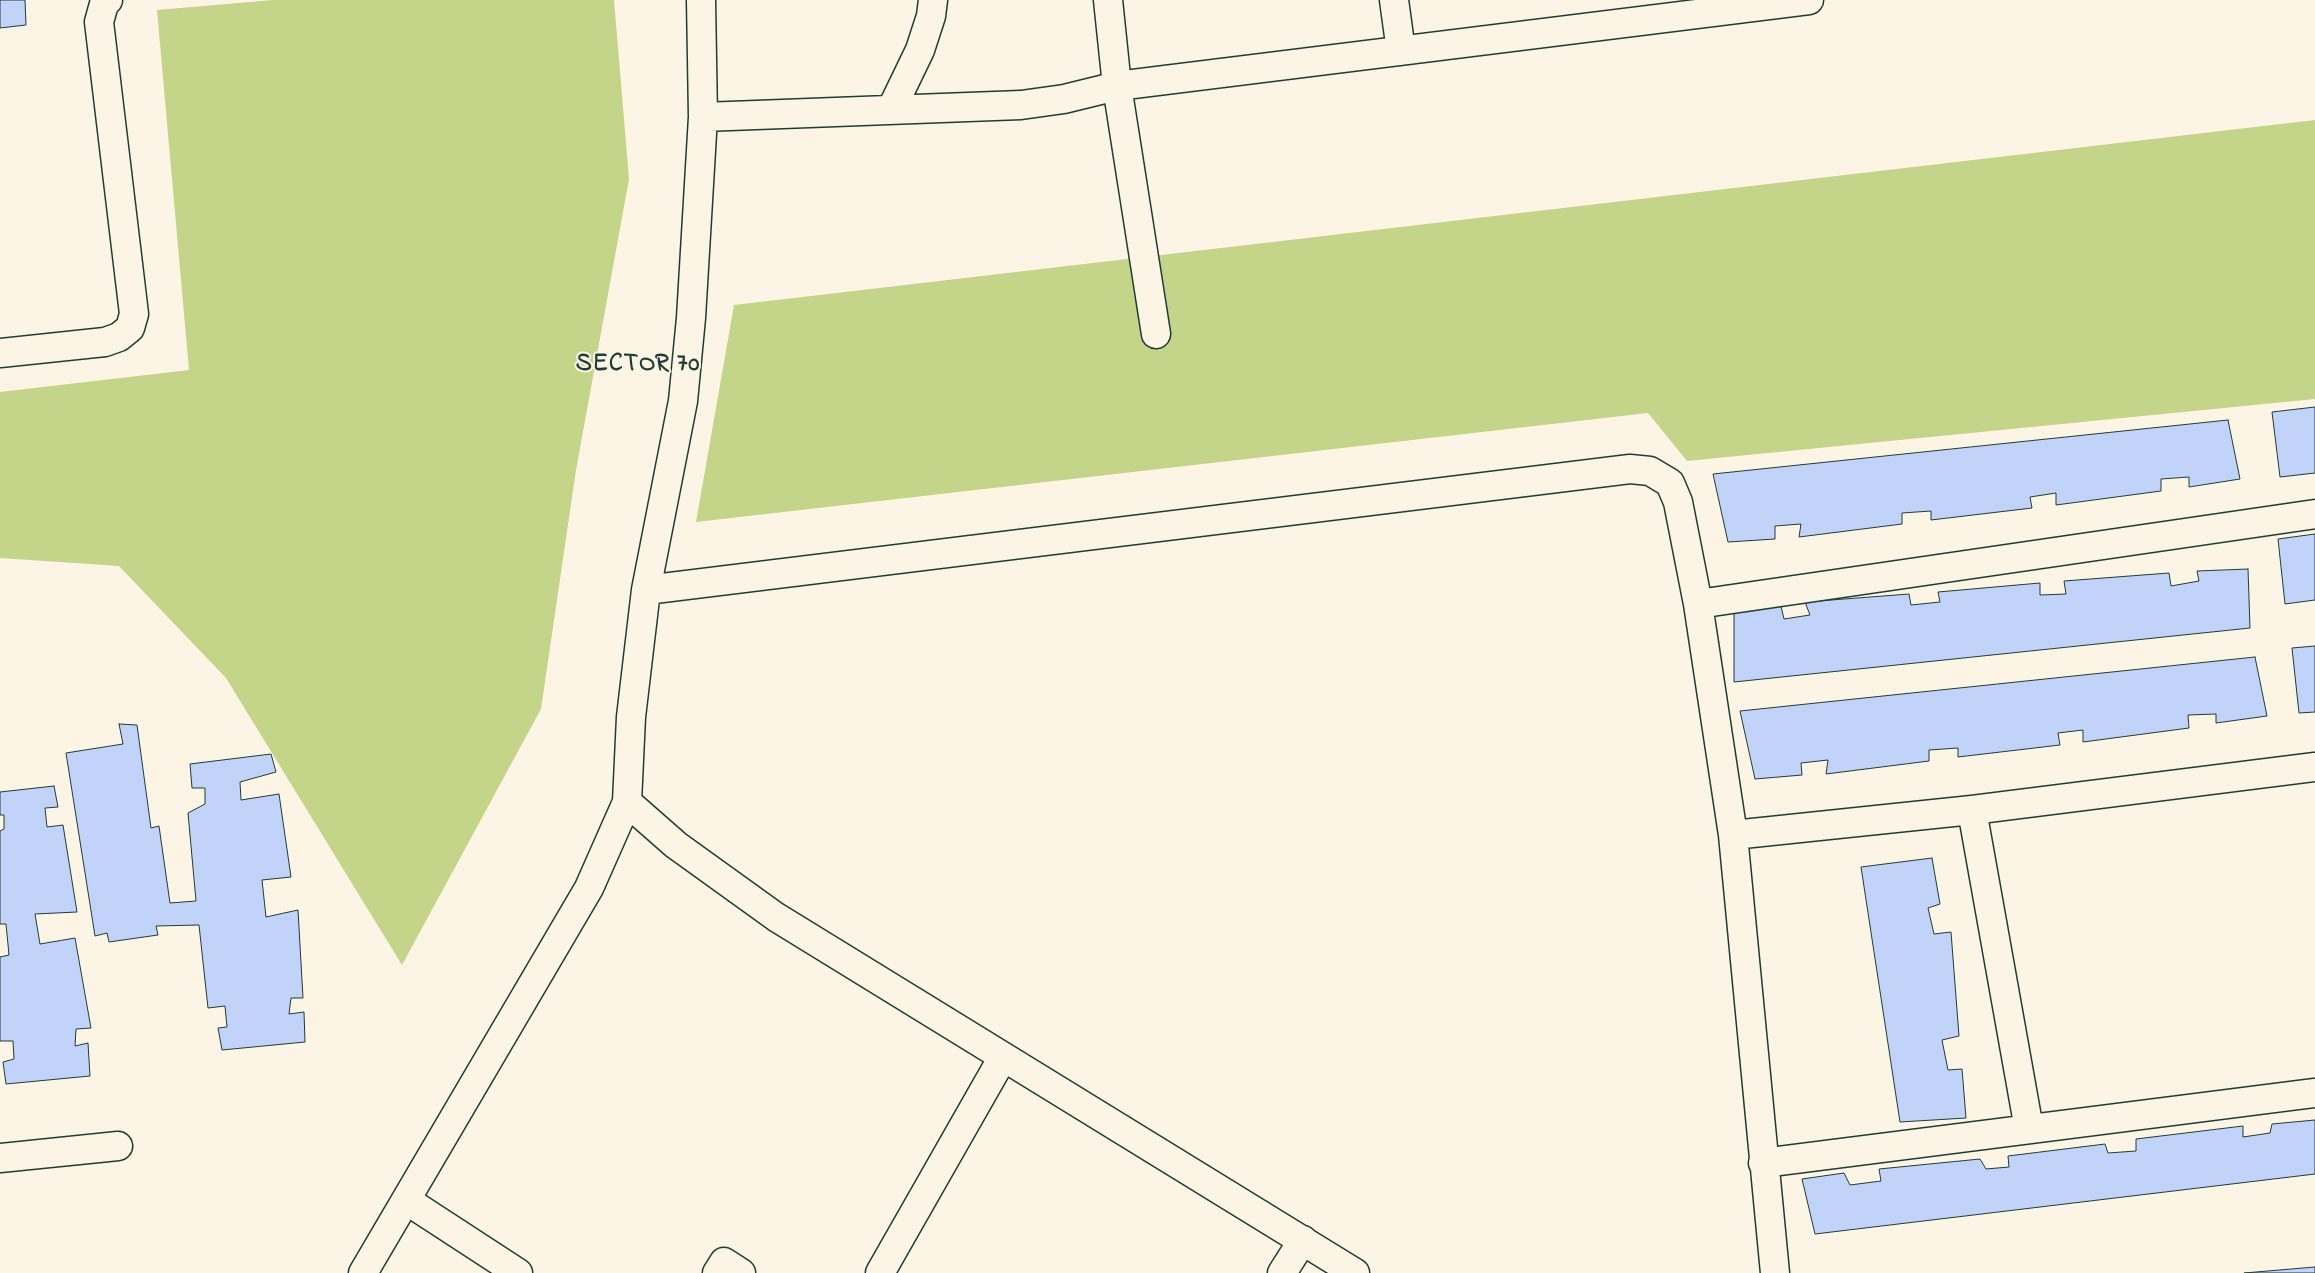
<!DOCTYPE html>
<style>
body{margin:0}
canvas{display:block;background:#fcf5e5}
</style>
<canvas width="2315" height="1273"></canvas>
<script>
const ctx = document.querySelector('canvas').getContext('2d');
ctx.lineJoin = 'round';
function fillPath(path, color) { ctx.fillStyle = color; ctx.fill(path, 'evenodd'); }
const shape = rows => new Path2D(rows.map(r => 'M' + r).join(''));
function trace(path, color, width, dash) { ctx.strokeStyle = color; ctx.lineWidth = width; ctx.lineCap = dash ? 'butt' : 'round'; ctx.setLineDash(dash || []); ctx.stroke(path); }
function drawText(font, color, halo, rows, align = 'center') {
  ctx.font = font + ' "Indie Flower",sans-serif'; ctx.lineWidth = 4; ctx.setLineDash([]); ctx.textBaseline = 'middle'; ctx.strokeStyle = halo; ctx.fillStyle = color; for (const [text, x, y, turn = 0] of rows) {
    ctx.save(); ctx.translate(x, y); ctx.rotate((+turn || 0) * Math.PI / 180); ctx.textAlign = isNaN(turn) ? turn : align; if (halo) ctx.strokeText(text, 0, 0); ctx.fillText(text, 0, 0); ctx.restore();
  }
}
fillPath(shape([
 [273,0,614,0,629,179,576,470,541,709,402,965,226,678,119,566,0,558,0,392,189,370,157,10],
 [2315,120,2315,399,1687,461,1648,413,696,522,734,305]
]), '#c4d489');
const building = shape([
 [0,0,25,0,26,25,0,28,0,0],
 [2315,407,2315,473,2280,477,2272,412,2315,407],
 [2228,420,2240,479,2189,487,2189,477,2161,479,2161,491,2056,505,2056,493,2030,497,2032,508,1931,520,1931,511,1902,513,1902,524,1799,537,1801,524,1775,526,1775,539,1728,542,1713,474,2228,420],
 [2315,534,2315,600,2285,604,2278,539,2315,534],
 [2248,569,2250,628,1734,682,1734,613,1781,606,1784,619,1810,615,1805,602,1909,594,1911,605,1940,602,1938,592,2040,583,2040,595,2066,594,2064,581,2169,573,2171,586,2199,581,2197,571,2248,569],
 [2315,646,2315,712,2299,713,2292,648,2315,646],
 [2255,657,2267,716,2216,723,2216,714,2188,715,2189,728,2083,742,2083,730,2058,733,2060,745,1958,757,1958,748,1929,750,1929,761,1826,774,1828,760,1801,763,1802,775,1755,779,1740,711,2255,657],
 [119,724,137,725,151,828,159,826,170,903,196,901,188,813,205,804,205,788,192,788,190,764,271,754,276,772,240,782,241,800,279,794,291,877,262,880,266,917,298,910,303,998,291,998,289,1014,304,1012,305,1042,222,1050,218,1028,227,1027,225,1006,208,1008,199,925,156,926,158,935,109,942,107,933,95,936,66,753,123,744,119,724],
 [54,786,58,807,45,808,47,827,63,825,77,912,35,914,40,944,75,938,91,1028,76,1029,75,1046,88,1043,90,1076,6,1084,3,1062,14,1059,13,1041,0,1041,0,957,9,955,6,924,0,924,0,831,4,829,4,815,0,815,0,792,54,786],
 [1932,858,1940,904,1928,908,1934,934,1951,932,1959,1036,1942,1040,1948,1070,1962,1069,1966,1118,1900,1122,1861,867,1932,858],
 [2315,1120,2315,1174,1815,1234,1802,1179,1844,1173,1850,1185,1881,1181,1879,1169,1980,1159,1986,1169,2009,1167,2008,1156,2105,1144,2108,1153,2136,1151,2136,1139,2243,1126,2243,1137,2270,1133,2272,1124,2315,1120],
 [2315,1267,2315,1273,2244,1273,2315,1267]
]);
fillPath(building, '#c2d3f9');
trace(building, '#1f3d34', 1);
const minor = shape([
 [701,0,703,117,691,318,683,401,646,590,631,717,627,802,676,845,776,917,1355,1273],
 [1108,0,1117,86,1156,334],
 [1394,0,1401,51],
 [891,110,920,50,931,16,933,0],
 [703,117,1021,105,1064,99,1117,86,1809,0],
 [0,353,105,342,119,337,130,328,134,314,99,22,104,4,108,0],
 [646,590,1630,469,1650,471,1670,483,1678,502,1698,604,1733,835,1775,1273],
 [1698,604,2315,514],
 [1972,810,2029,1129],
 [1733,835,1972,810,2315,767],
 [0,1158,118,1146],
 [1763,1163,2315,1093],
 [406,1200,518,1273],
 [363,1273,589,888,627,802],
 [717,1273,724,1262,741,1273],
 [880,1273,1003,1057],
 [1282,1273,1303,1240]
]);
trace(minor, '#1f3d34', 31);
trace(minor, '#fcf5e5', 28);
ctx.letterSpacing = '1px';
drawText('bold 25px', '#1f3d34', '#fcf5e5', [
 ["SECTOR 70",638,366]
]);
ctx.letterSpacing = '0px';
</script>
